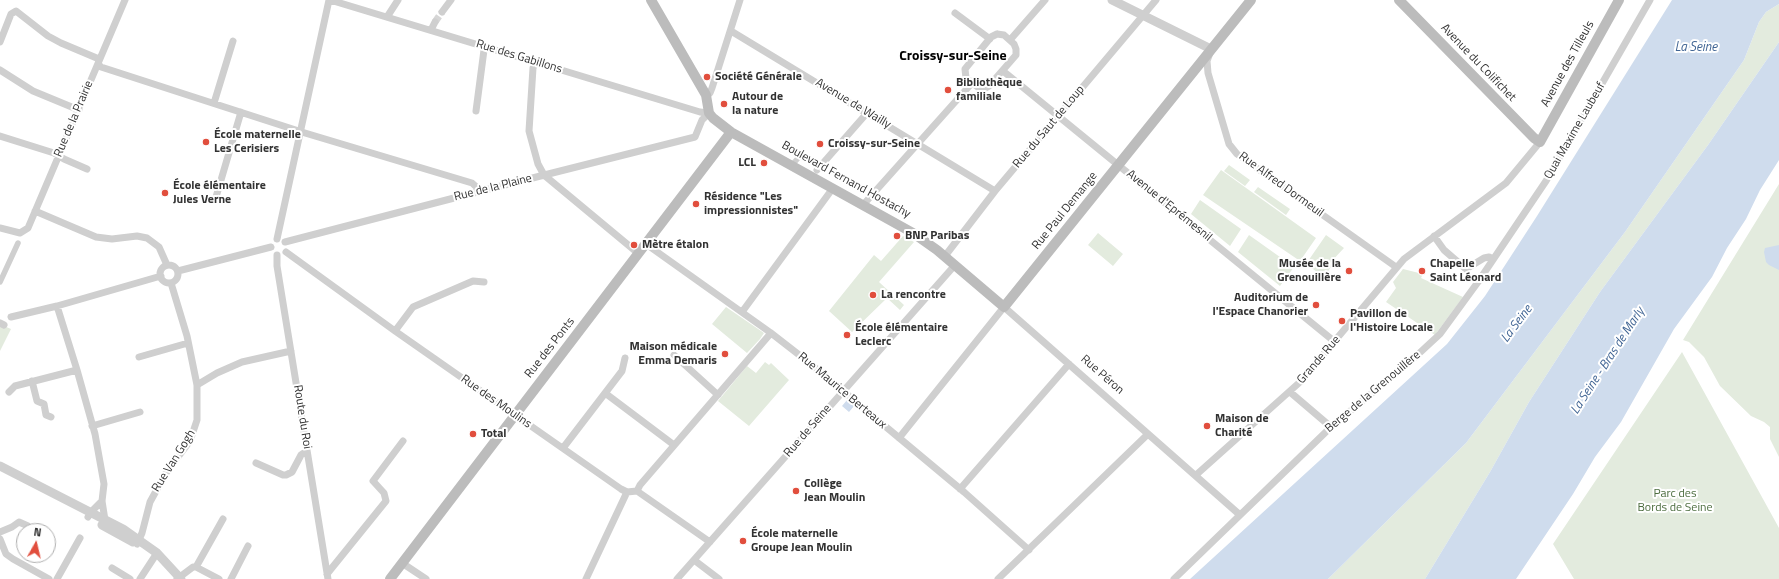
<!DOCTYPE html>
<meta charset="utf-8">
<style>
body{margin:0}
#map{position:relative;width:1779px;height:579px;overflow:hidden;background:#fff;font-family:"Titillium Web",sans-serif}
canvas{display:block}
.north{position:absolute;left:16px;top:523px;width:40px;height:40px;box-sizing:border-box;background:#fff;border:1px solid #adadad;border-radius:50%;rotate:8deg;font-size:11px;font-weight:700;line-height:16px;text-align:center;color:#323232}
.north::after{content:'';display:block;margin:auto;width:14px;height:18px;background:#e14e3d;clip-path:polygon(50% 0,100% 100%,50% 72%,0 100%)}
</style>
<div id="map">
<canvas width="1779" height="579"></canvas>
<div class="north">N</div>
</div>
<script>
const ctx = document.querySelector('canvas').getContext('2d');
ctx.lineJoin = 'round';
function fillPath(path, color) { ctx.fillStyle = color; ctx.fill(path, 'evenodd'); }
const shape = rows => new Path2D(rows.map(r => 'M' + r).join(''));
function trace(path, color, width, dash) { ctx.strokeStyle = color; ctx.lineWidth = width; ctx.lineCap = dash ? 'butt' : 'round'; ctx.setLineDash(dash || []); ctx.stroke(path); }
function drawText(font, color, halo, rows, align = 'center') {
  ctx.font = font + ' "Titillium Web",sans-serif'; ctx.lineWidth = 4; ctx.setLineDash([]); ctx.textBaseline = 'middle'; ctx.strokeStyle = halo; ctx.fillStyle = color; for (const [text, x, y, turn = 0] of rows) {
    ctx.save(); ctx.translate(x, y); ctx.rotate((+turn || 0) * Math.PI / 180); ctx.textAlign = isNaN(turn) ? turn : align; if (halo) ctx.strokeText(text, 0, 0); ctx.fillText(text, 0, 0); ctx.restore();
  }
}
fillPath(shape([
 [1779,4,1779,42,1708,145,1600,292,1529,402,1490,472,1425,579,1328,579,1466,443,1625,232,1744,60,1759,22,1766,12],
 [1229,165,1250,180,1245,186,1224,171],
 [1221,170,1316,238,1300,261,1203,195],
 [1779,184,1779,457,1770,439,1770,427,1764,422,1751,416,1720,386,1704,357,1689,342,1683,340],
 [1258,187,1290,209,1286,215,1254,192],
 [1200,200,1241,229,1230,246,1191,214],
 [1098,233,1123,254,1113,266,1088,245],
 [1249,235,1294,267,1280,286,1238,252],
 [1326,235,1344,248,1330,263,1331,267,1324,277,1306,264],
 [903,236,914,242,879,282,904,305,900,310,887,298,852,332,829,311,874,255,881,261],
 [1403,269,1423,274,1421,278,1463,297,1435,335,1386,302,1396,288,1393,282],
 [726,307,764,333,760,339,747,353,712,324],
 [4,326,11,329,0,351,0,327],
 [1682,352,1779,528,1779,579,1574,579,1553,544],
 [765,362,769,365,771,363,789,380,749,426,718,401,747,366,756,373]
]), '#e3ebde');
fillPath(shape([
 [1672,0,1779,0,1779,4,1766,12,1759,22,1744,60,1625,232,1466,443,1328,579,1190,579,1447,344,1485,296,1537,216],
 [1779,42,1779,160,1760,190,1746,219,1727,248,1712,277,1674,329,1621,422,1595,457,1573,494,1516,579,1425,579,1490,472,1529,402,1600,292,1708,145],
 [1779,245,1779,270,1769,265,1766,262,1764,252,1765,248],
 [847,400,854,406,849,412,842,406]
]), '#cfdced');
trace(shape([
 [435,22,442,12]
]), '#d6d6d6', 7, [7, 3.5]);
trace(shape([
 [792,165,799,157],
 [0,282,18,243]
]), '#cfcfcf', 5.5);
trace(shape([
 [330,0,700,112,709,113],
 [442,12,451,0],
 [955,13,990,39],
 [387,17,398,0],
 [431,30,435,22],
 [731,31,995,191],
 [997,34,1004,35,1014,44,1016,49,1016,55,989,86,984,89,979,88,966,78,965,69,991,37,997,34],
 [1010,40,1045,0],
 [0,42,11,14,16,11,48,36,61,43,99,59],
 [1210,53,1207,61,1208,73,1229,144,1237,154,1396,267],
 [536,61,533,68,529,131,538,164,544,175,639,254],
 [98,64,101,67,305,133,472,183,481,191],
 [0,70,33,91,79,110],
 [1003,71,1335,342],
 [706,95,710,93,712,88,740,0],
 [214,103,233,41],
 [476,111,484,50,486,47],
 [0,136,54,153,64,159,87,169],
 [817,170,867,113],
 [216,197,241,112],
 [863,205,972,83],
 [35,211,96,237,112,239,137,236,147,238,159,247,167,265],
 [0,228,20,233,28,228,125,0],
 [1434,236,1444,250,1466,269,1484,258,1489,257,1493,259],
 [277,239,329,0],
 [285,242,481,191,695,137,702,120,709,113],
 [646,244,771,333,807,361,964,492,1029,550],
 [286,252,395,331,621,489,627,492,637,491,710,542],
 [277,255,277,266,328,579],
 [945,256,995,191,1156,0],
 '160 274a9 9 0 1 1 18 0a9 9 0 1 1-18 0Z',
 [178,271,271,247],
 [57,306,77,370,95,434,104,484,102,501,105,520,103,523],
 [742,312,833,188],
 [11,317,57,306,161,276],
 [0,323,4,325],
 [395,331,413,307,473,281,484,282],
 [674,355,718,395],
 [139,357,188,343],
 [32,381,37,401,44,404,46,415,51,417],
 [197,385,217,373,242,362,291,351],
 [9,392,15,386,77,370],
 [1290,392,1331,427],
 [605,393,674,445],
 [92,426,140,412],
 [899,438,1004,307,1240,515],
 [563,448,622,371,625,358],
 [256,463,283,475,286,475,292,472,301,455,307,451],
 [1196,475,1300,382,1404,259,1506,183,1540,142],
 [960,489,1069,364],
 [637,491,640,485,771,333],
 [88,517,91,512,102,501],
 [0,532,12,527,19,522,28,526],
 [0,539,6,554,13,559,49,579],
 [137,544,142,533,150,502,166,473,190,441,197,420,197,385,187,336,171,283],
 [694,560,719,579],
 [402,563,426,579],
 [196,567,223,519],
 [112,568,130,579],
 [327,574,386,501,384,493,373,481,403,441],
 [57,579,80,538],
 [140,579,157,553],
 [177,579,193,567,196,567,219,579],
 [231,579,248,546],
 [586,579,627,492],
 [677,579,955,265],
 [998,579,1148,434],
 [1174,579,1331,427,1413,359,1440,334,1478,282,1546,181,1650,0]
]), '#cfcfcf', 7);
trace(shape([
 [1112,0,1211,49],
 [0,466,123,529,157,553,181,579],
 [102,525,133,542]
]), '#cfcfcf', 9);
trace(shape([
 [651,0,706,95,709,113,713,118,731,132,913,233,937,250,1004,307,1251,0],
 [1399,0,1534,138,1540,142,1619,0],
 [390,579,731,132]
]), '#bcbcbc', 10);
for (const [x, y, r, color] of [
 [707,77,4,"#e14e3d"],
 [948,90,4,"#e14e3d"],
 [724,104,4,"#e14e3d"],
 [206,142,4,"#e14e3d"],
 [820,144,4,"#e14e3d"],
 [764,163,4,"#e14e3d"],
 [165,193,4,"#e14e3d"],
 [696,204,4,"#e14e3d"],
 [897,236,4,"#e14e3d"],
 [634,245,4,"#e14e3d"],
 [1349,271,4,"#e14e3d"],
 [1422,271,4,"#e14e3d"],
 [873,295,4,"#e14e3d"],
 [1316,305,4,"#e14e3d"],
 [1342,321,4,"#e14e3d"],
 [847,335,4,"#e14e3d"],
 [725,354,4,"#e14e3d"],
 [1207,426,4,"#e14e3d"],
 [473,434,4,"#e14e3d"],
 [796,491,4,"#e14e3d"],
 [743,541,4,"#e14e3d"]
]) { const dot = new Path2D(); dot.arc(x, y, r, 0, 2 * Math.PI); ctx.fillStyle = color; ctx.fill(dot); trace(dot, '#fff', 1.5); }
drawText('12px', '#323232', '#fff', [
 ["Rue des Gabillons",519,57,17],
 ["Avenue du Colifichet",1478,63,46],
 ["Avenue des Tilleuls",1568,64,-61],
 ["Avenue de Wailly",853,104,31],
 ["Rue de la Prairie",74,119,-67],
 ["Rue du Saut de Loup",1049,127,-50],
 ["Quai Maxime Laubeuf",1575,131,-60],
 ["Boulevard Fernand Hostachy",846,180,29],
 ["Rue Alfred Dormeuil",1281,185,36],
 ["Rue de la Plaine",493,188,-14],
 ["Avenue d'Eprémesnil",1169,206,39],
 ["Rue Paul Demange",1065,211,-51],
 ["Rue des Ponts",550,348,-52],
 ["Grande Rue",1319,360,-49],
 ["Rue Péron",1102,375,41],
 ["Rue Maurice Berteaux",842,391,40],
 ["Berge de la Grenouillère",1373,392,-40],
 ["Rue des Moulins",496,402,35],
 ["Route du Roi",302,417,81],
 ["Rue de Seine",808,431,-49],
 ["Rue Van Gogh",174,461,-58]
]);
drawText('bold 12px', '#323232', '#fff', [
 ["Société Générale",715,77],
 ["Bibliothèque",956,83],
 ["familiale",956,97],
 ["Autour de",732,97],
 ["la nature",732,111],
 ["École maternelle",214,135],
 ["Les Cerisiers",214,149],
 ["Croissy-sur-Seine",828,144],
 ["LCL",756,163,"right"],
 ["École élémentaire",173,186],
 ["Jules Verne",173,200],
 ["Résidence \"Les",704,197],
 ["impressionnistes\"",704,211],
 ["BNP Paribas",905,236],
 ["Mètre étalon",642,245],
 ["Musée de la",1341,264,"right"],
 ["Grenouillère",1341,278,"right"],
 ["Chapelle",1430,264],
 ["Saint Léonard",1430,278],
 ["La rencontre",881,295],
 ["Auditorium de",1308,298,"right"],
 ["l'Espace Chanorier",1308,312,"right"],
 ["Pavillon de",1350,314],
 ["l'Histoire Locale",1350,328],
 ["École élémentaire",855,328],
 ["Leclerc",855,342],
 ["Maison médicale",717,347,"right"],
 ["Emma Demaris",717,361,"right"],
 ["Maison de",1215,419],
 ["Charité",1215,433],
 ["Total",481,434],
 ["Collège",804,484],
 ["Jean Moulin",804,498],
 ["École maternelle",751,534],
 ["Groupe Jean Moulin",751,548]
], 'left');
drawText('12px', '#4d6e40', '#fff', [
 ["Parc des",1675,494],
 ["Bords de Seine",1675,508]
]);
drawText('italic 13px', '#416594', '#fff', [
 ["La Seine",1696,48],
 ["La Seine",1517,324,-53],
 ["La Seine - Bras de Marly",1608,361,-57]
]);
drawText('bold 14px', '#000', '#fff', [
 ["Croissy-sur-Seine",953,57]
]);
</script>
